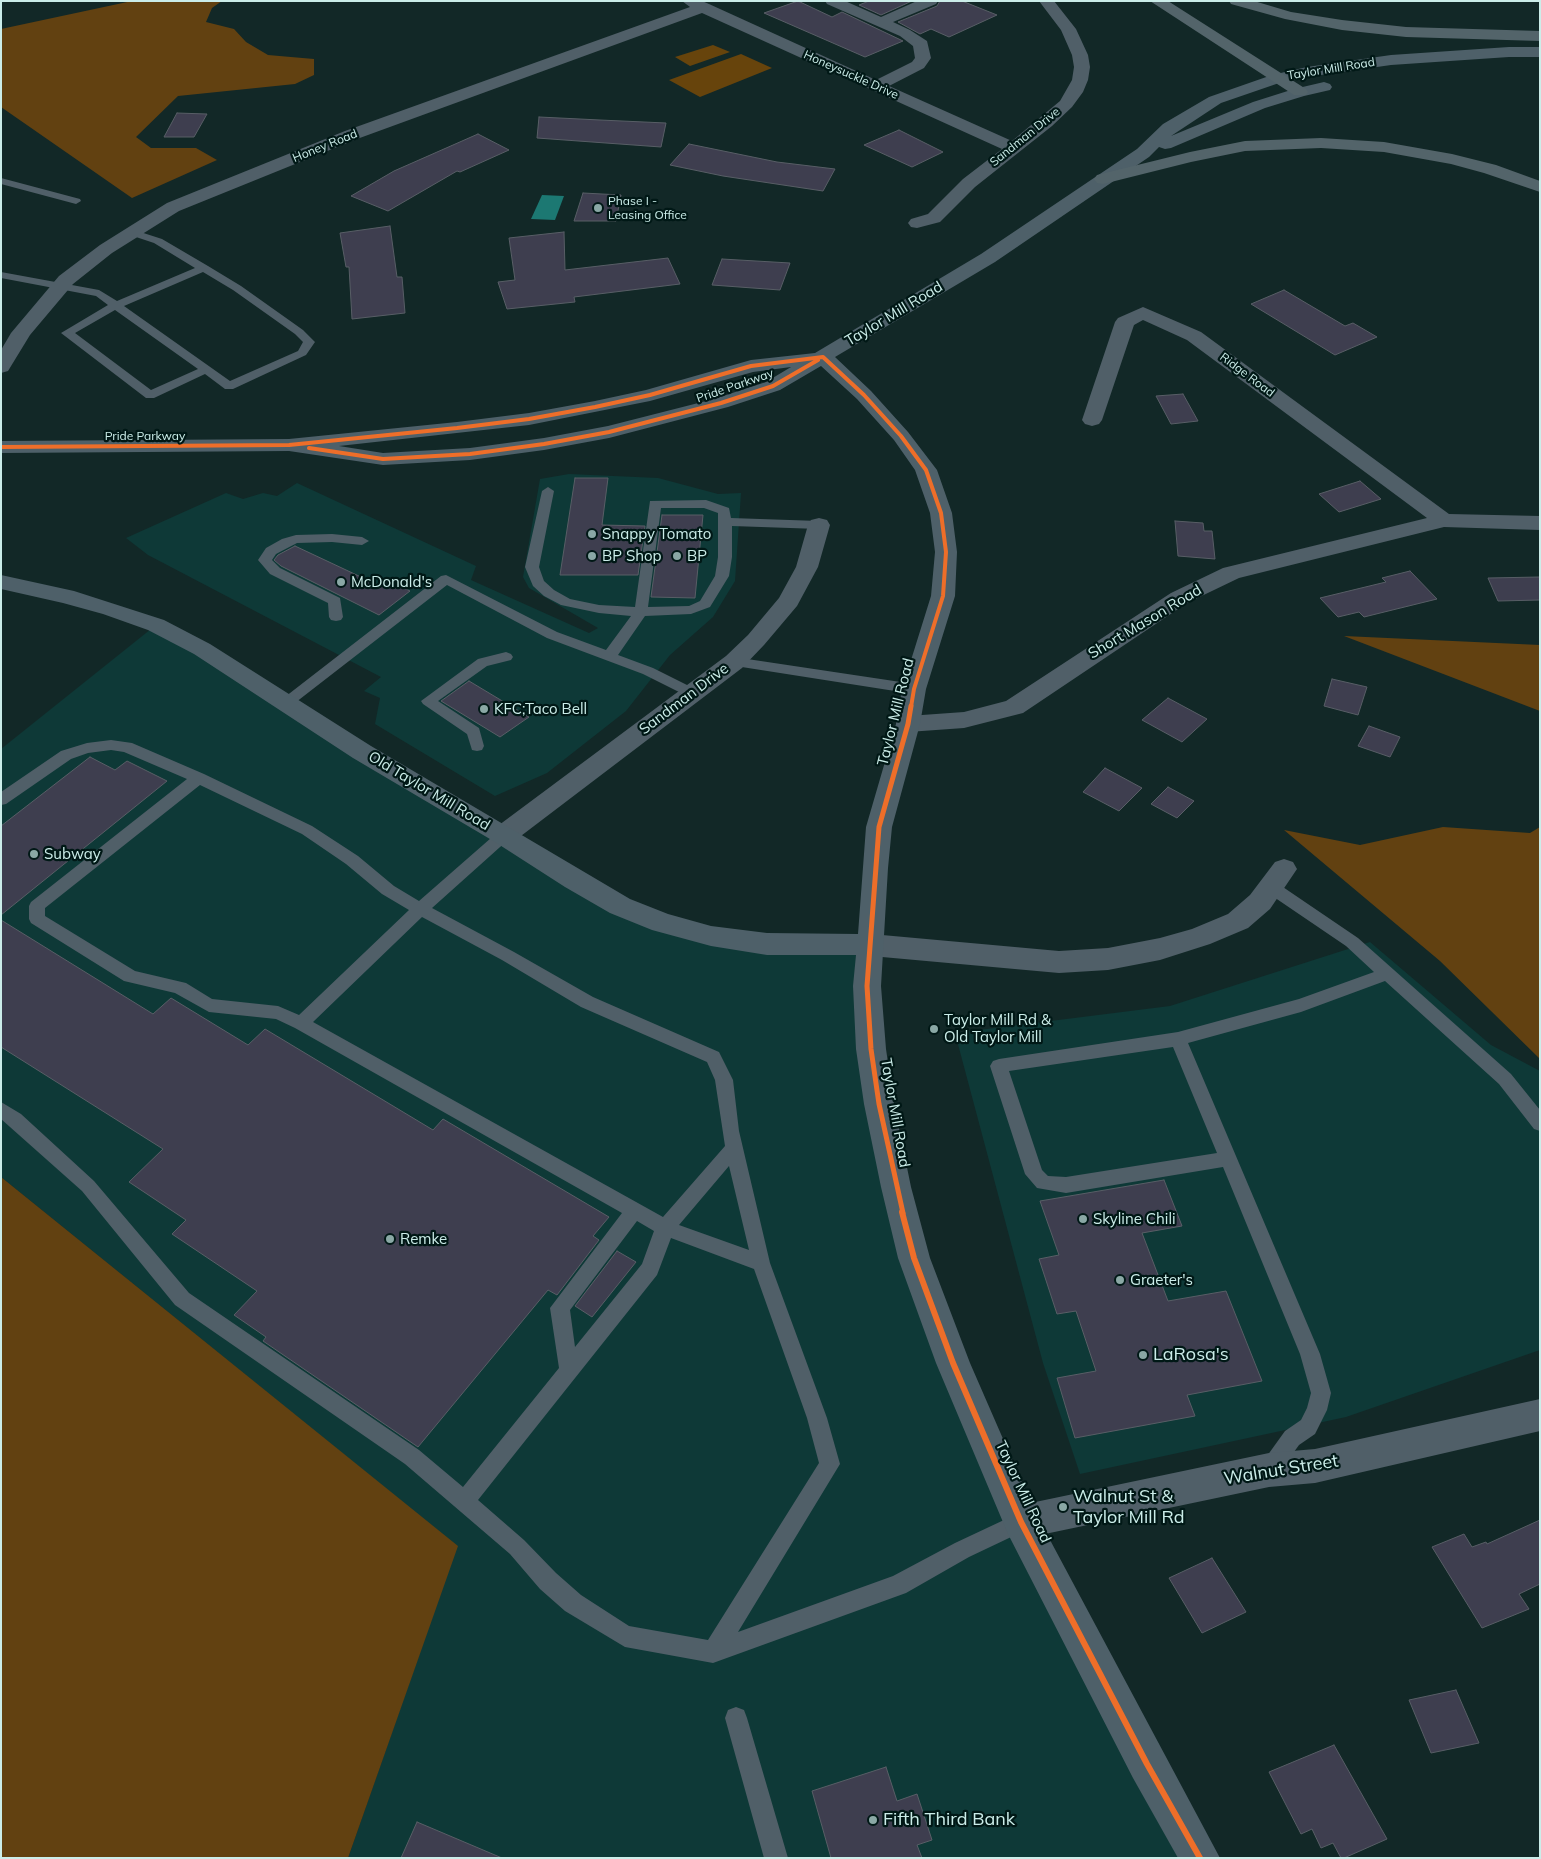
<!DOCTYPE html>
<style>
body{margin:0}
#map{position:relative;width:1541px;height:1859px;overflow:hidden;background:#122827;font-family:Mulish,sans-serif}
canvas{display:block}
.frame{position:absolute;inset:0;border:2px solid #cbede9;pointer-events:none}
</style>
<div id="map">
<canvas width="1541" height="1859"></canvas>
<div class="frame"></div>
</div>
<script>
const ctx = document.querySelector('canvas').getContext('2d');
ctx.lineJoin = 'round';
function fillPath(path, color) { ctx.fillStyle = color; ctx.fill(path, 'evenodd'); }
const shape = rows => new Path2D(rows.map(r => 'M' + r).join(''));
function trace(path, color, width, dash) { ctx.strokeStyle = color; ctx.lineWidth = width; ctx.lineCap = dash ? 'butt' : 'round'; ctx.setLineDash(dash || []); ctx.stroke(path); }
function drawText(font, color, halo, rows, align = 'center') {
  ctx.font = font + ' Mulish,sans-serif'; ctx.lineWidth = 4.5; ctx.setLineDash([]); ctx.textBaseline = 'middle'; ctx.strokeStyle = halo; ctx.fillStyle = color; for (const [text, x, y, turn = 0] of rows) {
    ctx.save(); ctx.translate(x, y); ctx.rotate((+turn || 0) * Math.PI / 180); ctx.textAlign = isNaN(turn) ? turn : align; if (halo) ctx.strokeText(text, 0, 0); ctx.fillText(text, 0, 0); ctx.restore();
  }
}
fillPath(shape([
 [569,474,658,478,718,494,741,493,735,581,713,617,670,655,626,711,547,773,495,796,375,724,380,698,364,691,381,677,148,555,126,538,226,493,243,499,263,493,277,496,297,483,476,566,471,580,589,633,598,628,529,588,523,577,540,479],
 [156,625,662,923,871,945,914,1258,1200,1858,348,1858,457,1546,1,1177,1,749],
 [1370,942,1491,1045,1540,1071,1540,1350,1346,1417,1080,1474,1043,1363,955,1033,1170,1006]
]), '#0e3937');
fillPath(shape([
 [713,45,730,52,690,66,675,57],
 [741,54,772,68,700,97,669,80]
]), '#67440c');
fillPath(shape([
 [132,1,222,1,212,8,206,22,234,29,246,42,268,55,314,59,314,75,295,84,178,96,136,137,151,148,196,148,217,160,132,198,1,107,1,29],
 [1344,636,1540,645,1540,711],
 [1443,827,1530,833,1540,827,1540,1059,1440,961,1284,830,1360,845],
 [1,1177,458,1546,348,1858,1,1858]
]), '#624111');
fillPath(shape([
 [542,195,564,196,555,220,531,219]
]), '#1c7872');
const building = shape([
 [798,1,832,17,842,12,903,41,865,57,764,13,798,1],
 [869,1,912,1,881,15,859,5,869,1],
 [940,1,962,1,997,15,949,37,931,29,920,34,898,22,937,6,940,1],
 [177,113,207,114,194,137,164,137,177,113],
 [539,117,600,120,666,123,661,147,537,138,539,117],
 [899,130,943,152,912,167,864,145,899,130],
 [478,134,509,150,460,172,457,171,388,211,351,196,394,171,478,134],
 [689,144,777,162,835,169,823,191,723,176,670,165,689,144],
 [583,193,621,195,616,221,574,221,583,193],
 [390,226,397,277,402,277,405,313,352,319,349,267,346,267,340,233,390,226],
 [564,232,565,270,668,258,680,284,574,297,575,302,507,309,498,282,515,280,509,238,564,232],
 [722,259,790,263,780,290,712,285,722,259],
 [1284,290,1345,326,1353,323,1377,337,1335,355,1251,304,1284,290],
 [1183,394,1198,421,1171,424,1156,396,1183,394],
 [575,478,608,478,602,525,645,526,638,575,560,575,575,478],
 [1360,481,1381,499,1339,512,1319,494,1360,481],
 [662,515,703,515,695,598,651,597,662,515],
 [1175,521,1203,523,1204,531,1212,531,1215,559,1178,556,1175,521],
 [295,546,378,585,386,579,410,591,379,615,281,566,274,560,278,555,295,546],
 [1410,571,1437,599,1364,617,1359,612,1338,617,1320,598,1386,582,1382,578,1410,571],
 [1540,577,1540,600,1498,601,1488,578,1540,577],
 [1332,679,1367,687,1358,715,1324,706,1332,679],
 [469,681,529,717,500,737,441,701,469,681],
 [1168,698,1207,719,1182,742,1142,720,1168,698],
 [1369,726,1400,737,1390,757,1358,746,1369,726],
 [90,757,115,770,127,761,167,781,1,915,1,826,90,757],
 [1105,768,1142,788,1119,811,1083,792,1105,768],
 [1168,787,1194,801,1177,818,1151,804,1168,787],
 [1,920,153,1014,171,998,248,1045,265,1029,433,1130,443,1119,609,1217,593,1236,599,1240,557,1295,548,1290,418,1447,263,1341,266,1337,234,1315,257,1291,172,1234,186,1220,129,1182,163,1149,1,1047,1,920],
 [1164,1180,1182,1226,1142,1233,1168,1301,1226,1291,1262,1381,1187,1395,1195,1416,1075,1438,1057,1378,1096,1371,1076,1311,1057,1314,1039,1259,1059,1255,1040,1201,1164,1180],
 [617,1251,636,1262,592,1317,575,1306,617,1251],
 [1540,1520,1540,1584,1519,1594,1529,1609,1482,1628,1432,1547,1464,1534,1472,1547,1486,1542,1487,1544,1540,1520],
 [1212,1558,1246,1612,1202,1633,1169,1578,1212,1558],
 [1456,1690,1479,1743,1431,1753,1409,1700,1456,1690],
 [1334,1745,1387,1839,1344,1858,1341,1858,1333,1843,1321,1848,1312,1829,1301,1834,1269,1772,1334,1745],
 [886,1767,897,1801,917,1794,932,1840,917,1845,922,1858,831,1858,812,1791,886,1767],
 [417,1822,502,1858,401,1858,417,1822]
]);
fillPath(building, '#3e3e4f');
trace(building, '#585e66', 1);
fillPath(shape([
 [1,178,80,199,81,201,76,204,1,184,1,178],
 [131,229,162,239,208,266,241,286,303,330,315,342,306,355,233,389,225,389,205,374,154,398,146,398,61,333,108,305,96,296,1,278,1,272,99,290,117,301,195,268,154,243,127,234,126,232,127,230,131,229],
 [203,272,233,290,295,334,303,342,298,351,230,381,124,306,203,272],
 [115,310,198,369,151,390,75,333,115,310],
 [548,487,554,491,539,567,544,581,554,590,570,599,599,605,635,607,650,501,706,500,729,508,731,518,819,521,826,525,819,529,732,526,732,557,729,576,710,607,691,614,645,616,618,655,653,668,697,690,699,693,697,696,687,696,643,674,547,638,447,585,291,706,281,706,279,703,281,700,441,576,446,575,557,632,606,650,631,616,599,613,561,605,544,596,533,586,525,567,542,491,548,487],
 [661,508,704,508,718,513,718,557,715,576,700,601,689,606,648,607,661,508],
 [332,534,362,537,369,541,362,545,332,542,297,543,276,554,272,560,280,568,340,598,343,617,341,620,336,621,331,620,329,617,328,603,270,574,258,560,266,548,282,539,296,535,332,534],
 [506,652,511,654,513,657,511,660,487,666,438,701,479,728,484,746,482,750,477,751,472,750,467,734,423,704,421,701,478,659,506,652],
 [734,657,914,684,919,686,921,689,919,692,914,694,729,665,727,662,729,659,734,657],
 [111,740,132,743,204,774,312,826,358,856,394,886,419,901,499,831,504,829,509,831,512,835,509,839,432,908,514,952,593,997,719,1052,733,1080,739,1131,770,1263,827,1418,840,1464,738,1632,893,1576,955,1543,1021,1512,1028,1515,1031,1522,1028,1529,969,1557,906,1593,713,1663,625,1647,565,1611,540,1589,510,1554,405,1464,175,1305,82,1191,1,1119,1,1102,21,1114,94,1181,189,1293,419,1450,463,1487,559,1368,550,1308,622,1213,295,1028,276,1019,209,1012,175,993,124,981,31,923,29,919,29,906,31,902,187,779,124,752,111,750,88,753,71,759,6,804,1,805,1,792,61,751,87,743,111,740],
 [200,785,302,834,346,864,382,894,409,910,299,1015,278,1006,212,999,186,983,135,971,45,916,45,908,200,785],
 [422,917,502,960,581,1007,707,1062,715,1080,725,1146,663,1217,313,1022,422,917],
 [729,1166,749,1250,679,1225,729,1166],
 [637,1221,654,1231,642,1264,575,1347,570,1310,637,1221],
 [671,1238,754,1269,807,1418,819,1463,708,1640,629,1626,581,1595,556,1573,524,1540,478,1500,657,1275,671,1238],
 [1271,881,1277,883,1358,938,1511,1074,1540,1110,1540,1131,1534,1129,1499,1084,1385,981,1301,1012,1188,1043,1320,1354,1331,1393,1327,1410,1315,1434,1299,1445,1276,1477,1269,1480,1262,1477,1259,1470,1262,1463,1285,1431,1301,1420,1307,1408,1311,1393,1300,1354,1223,1167,1066,1193,1037,1188,1025,1174,990,1066,993,1061,999,1059,1178,1032,1299,999,1374,972,1346,946,1265,891,1263,887,1265,883,1271,881],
 [1173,1047,1217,1153,1066,1177,1048,1176,1042,1170,1009,1071,1173,1047],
 [736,1707,744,1710,747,1718,788,1858,764,1858,725,1718,728,1710,736,1707]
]), '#505f68');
fillPath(shape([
 [682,1,702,1,709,4,876,80,912,62,915,58,913,46,900,36,827,4,825,1,845,1,881,17,917,1,938,1,936,4,893,22,910,30,927,41,931,58,924,68,889,86,1012,141,1060,101,1072,80,1074,67,1072,55,1061,30,1039,1,1054,1,1076,29,1088,55,1090,67,1088,80,1083,92,1072,107,1052,126,975,187,940,222,917,228,911,227,908,223,911,219,928,214,963,179,1002,149,702,13,357,139,179,211,112,253,73,284,30,335,8,371,1,373,1,350,11,333,59,276,100,245,167,203,345,131,690,7,682,1],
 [1143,307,1201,332,1449,514,1540,516,1540,530,1444,527,1239,578,1187,603,1023,713,964,728,908,732,899,730,896,724,899,718,908,716,964,712,1006,701,1171,593,1223,568,1427,518,1187,340,1143,320,1134,325,1102,420,1099,424,1092,426,1085,424,1082,420,1115,322,1118,318,1143,307],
 [819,518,827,520,830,525,818,567,797,606,764,645,742,668,513,842,504,844,495,842,491,835,495,828,726,656,748,635,779,598,796,567,808,525,811,520,819,518],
 [1284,859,1293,862,1297,869,1270,909,1248,928,1210,944,1160,960,1108,970,1059,973,871,956,861,952,857,945,861,938,871,934,1059,951,1108,948,1160,938,1192,929,1228,914,1250,895,1275,862,1284,859],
 [1540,1399,1540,1431,1315,1483,1269,1487,1021,1539,1008,1534,1003,1522,1008,1510,1021,1505,1269,1453,1315,1449,1540,1399]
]), '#505f68');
fillPath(shape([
 [1509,47,1540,47,1540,57,1509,57,1391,65,1307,77,1282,82,1221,103,1171,136,1253,102,1294,89,1324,82,1330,84,1332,87,1330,90,1304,96,1265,108,1171,148,1165,149,1159,147,1149,157,995,262,835,357,871,391,908,432,937,470,952,513,957,552,955,596,926,689,920,724,892,827,888,868,881,986,886,1049,894,1104,911,1187,930,1258,970,1363,1034,1510,1220,1858,1178,1858,1133,1778,1008,1534,936,1363,898,1258,881,1187,864,1104,856,1049,853,986,856,955,767,955,711,946,652,930,610,913,565,887,495,842,353,758,194,654,148,630,103,614,63,603,1,589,1,575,74,591,164,620,210,644,371,746,630,899,668,914,711,926,767,933,858,934,866,827,896,724,902,689,931,596,935,552,930,513,915,470,894,440,857,399,821,366,780,390,728,407,609,438,544,450,470,460,383,465,289,451,1,453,1,441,289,439,457,422,529,413,595,401,646,390,751,360,815,353,981,254,1137,149,1163,124,1209,97,1272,75,1307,67,1391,55,1509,47],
 [791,367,766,382,714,399,608,426,544,438,470,448,383,453,339,446,529,425,650,401,753,372,791,367]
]), '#4e6069');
fillPath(shape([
 [1150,1,1168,1,1306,89,1308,92,1306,95,1294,95,1150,1],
 [1229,1,1254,1,1291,12,1342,20,1406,27,1540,31,1540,41,1406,37,1342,30,1285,19,1231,4,1229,1],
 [1321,138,1384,142,1452,154,1496,165,1540,181,1540,192,1484,173,1451,164,1384,152,1321,148,1245,151,1191,162,1103,184,1097,183,1094,179,1097,175,1190,152,1245,141,1321,138]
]), '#53646a');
trace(shape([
 [823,357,864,395,901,436,926,470,941,513,946,552,943,596,914,689,911,707],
 [1,447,289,445,457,428,529,419,595,407,650,395,751,366,823,357],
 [309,448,383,459,470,454,544,444,609,432,721,403,773,386,818,360]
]), '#ee6e29', 4);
trace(shape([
 [903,1213,879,1104,871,1049,867,986,879,827,908,724,911,706]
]), '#ee6e29', 5);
trace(shape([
 [902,1212,914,1258,953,1363,1021,1522,1147,1764,1200,1858]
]), '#ee6e29', 6);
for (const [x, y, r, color] of [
 [598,208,5,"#8aa8a5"],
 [592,534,5,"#8aa8a5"],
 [592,556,5,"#8aa8a5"],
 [677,556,5,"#8aa8a5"],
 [341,582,5,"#8aa8a5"],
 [484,709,5,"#8aa8a5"],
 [34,854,5,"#8aa8a5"],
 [934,1029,5,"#8aa8a5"],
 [1083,1219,5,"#8aa8a5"],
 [390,1239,5,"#8aa8a5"],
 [1120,1280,5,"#8aa8a5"],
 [1143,1355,5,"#8aa8a5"],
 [1063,1507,5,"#8aa8a5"],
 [873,1820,5,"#8aa8a5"]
]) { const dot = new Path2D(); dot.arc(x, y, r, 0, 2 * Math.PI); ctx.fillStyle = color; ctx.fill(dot); trace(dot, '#001816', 2); }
drawText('12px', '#cbede9', '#001816', [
 ["Taylor Mill Road",1331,69,-9],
 ["Honeysuckle Drive",851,75,24],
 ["Sandman Drive",1025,137,-39],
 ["Honey Road",325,146,-22],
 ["Ridge Road",1247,375,37],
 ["Pride Parkway",735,386,-19],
 ["Pride Parkway",145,436]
]);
drawText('12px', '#cbede9', '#001816', [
 ["Phase I -",608,201],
 ["Leasing Office",608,215]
], 'left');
drawText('15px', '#cbede9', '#001816', [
 ["Taylor Mill Road",894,314,-31],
 ["Short Mason Road",1145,622,-31],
 ["Sandman Drive",684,699,-37],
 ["Taylor Mill Road",896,712,-76],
 ["Old Taylor Mill Road",429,791,31],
 ["Taylor Mill Road",895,1113,80],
 ["Taylor Mill Road",1023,1492,65]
]);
drawText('15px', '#cbede9', '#001816', [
 ["Snappy Tomato",602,534],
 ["BP Shop",602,556],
 ["BP",687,556],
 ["McDonald's",351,582],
 ["KFC;Taco Bell",494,709],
 ["Subway",44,854],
 ["Taylor Mill Rd &",944,1020],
 ["Old Taylor Mill",944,1037],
 ["Skyline Chili",1093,1219],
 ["Remke",400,1239],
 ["Graeter's",1130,1280]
], 'left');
drawText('18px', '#cbede9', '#001816', [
 ["LaRosa's",1153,1355],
 ["Walnut St &",1073,1497],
 ["Taylor Mill Rd",1073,1518],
 ["Fifth Third Bank",883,1820]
], 'left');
drawText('18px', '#cbede9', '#001816', [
 ["Walnut Street",1281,1470,-9]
]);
</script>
